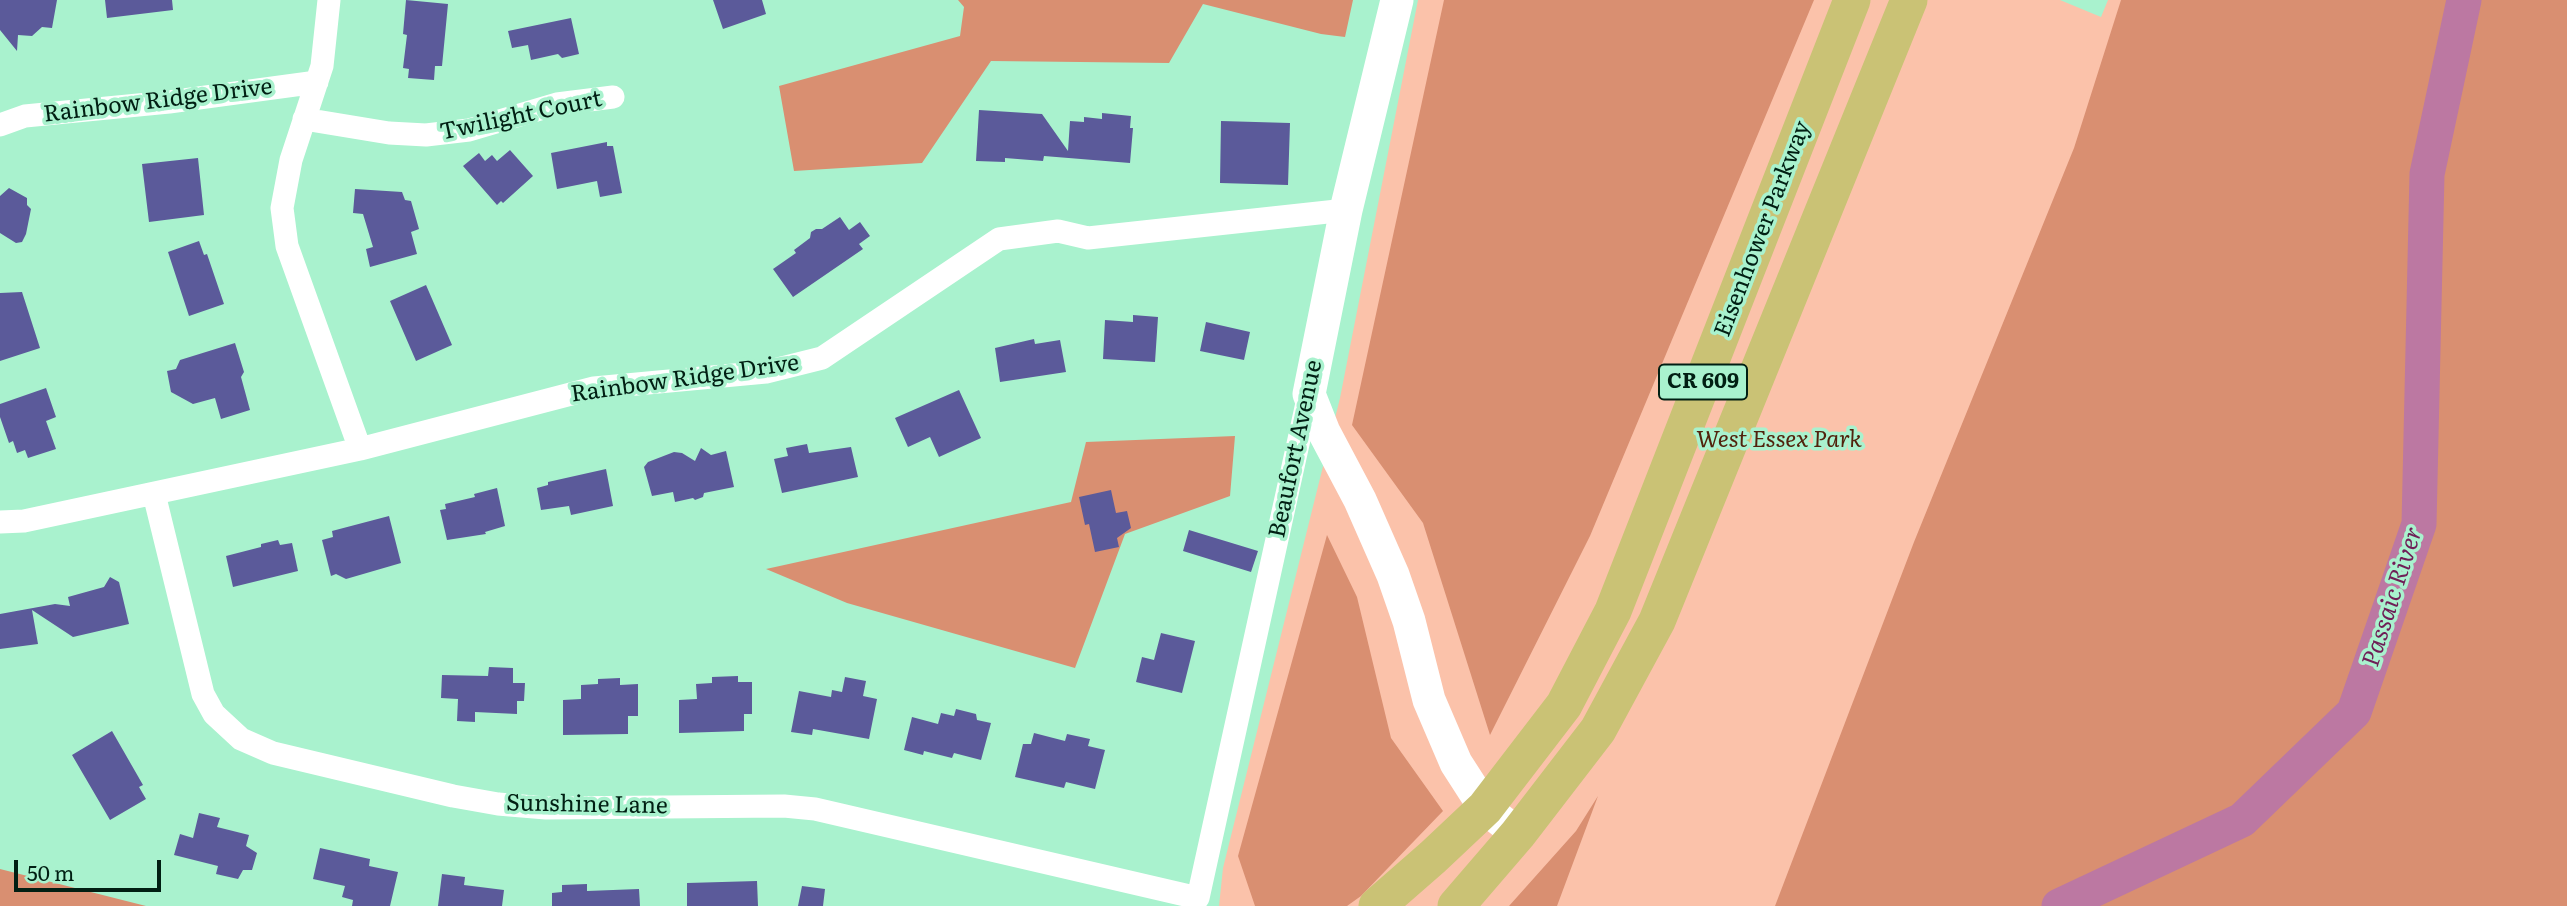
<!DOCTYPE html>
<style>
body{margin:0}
#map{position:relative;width:2567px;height:906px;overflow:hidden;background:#a9f2ce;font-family:Literata,serif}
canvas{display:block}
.scale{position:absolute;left:14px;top:860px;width:147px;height:32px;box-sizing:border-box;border:4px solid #011f13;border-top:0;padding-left:9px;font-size:21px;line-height:24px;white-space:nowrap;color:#011f13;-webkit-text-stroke:5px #a9f2ce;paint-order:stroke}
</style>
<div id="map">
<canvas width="2567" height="906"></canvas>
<div class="scale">50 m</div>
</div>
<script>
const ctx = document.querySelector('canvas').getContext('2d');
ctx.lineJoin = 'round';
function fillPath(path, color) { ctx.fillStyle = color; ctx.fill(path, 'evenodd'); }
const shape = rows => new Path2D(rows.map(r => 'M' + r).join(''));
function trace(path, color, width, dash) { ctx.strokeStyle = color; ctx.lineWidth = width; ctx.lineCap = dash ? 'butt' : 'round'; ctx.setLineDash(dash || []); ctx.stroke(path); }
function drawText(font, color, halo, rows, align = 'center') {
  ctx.font = font + ' Literata,serif'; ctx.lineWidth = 7; ctx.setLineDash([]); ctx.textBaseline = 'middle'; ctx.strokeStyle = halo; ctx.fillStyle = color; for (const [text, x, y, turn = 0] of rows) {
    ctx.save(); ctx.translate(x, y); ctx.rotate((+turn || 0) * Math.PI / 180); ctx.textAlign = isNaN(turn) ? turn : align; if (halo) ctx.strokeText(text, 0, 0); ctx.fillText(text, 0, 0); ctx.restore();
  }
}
fillPath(shape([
 [1418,0,2060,0,2101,17,2108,0,2421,0,1954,906,1219,906,1223,868,1340,398]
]), '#fbc2aa');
fillPath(shape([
 [958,0,1353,0,1345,37,1321,34,1203,4,1169,63,991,61,922,163,794,171,779,86,960,36,964,7],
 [1444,0,1814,0,1590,536,1490,735,1423,523,1352,425],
 [2121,0,2567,0,2567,906,1775,906,1914,542,2074,148],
 [1235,436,1230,496,1125,534,1075,668,847,603,766,569,1071,502,1086,442],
 [1327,535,1357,597,1391,738,1443,811,1361,896,1347,906,1255,906,1238,856],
 [1598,796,1557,906,1509,906,1576,831],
 [0,869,146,906,0,906]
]), '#d98f71');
trace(shape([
 [2059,906,2242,820,2354,712,2419,524,2427,174,2464,0]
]), '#bc78a2', 35);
fillPath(shape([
 [0,0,57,0,52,28,42,27,32,36,18,35,17,51,0,30],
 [105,0,172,0,173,10,107,18],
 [406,0,448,4,442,66,435,66,434,80,408,78,409,69,403,68,407,35,403,34],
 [713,0,762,0,766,14,723,29],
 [571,18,579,54,562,58,558,54,531,60,528,45,512,48,508,31],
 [979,110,1042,114,1068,151,1070,121,1084,122,1084,117,1102,119,1102,113,1131,116,1130,128,1133,128,1130,163,1044,156,1043,161,1005,158,1005,162,976,161],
 [1221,121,1290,123,1288,185,1220,183],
 [607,142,607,146,613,146,622,193,600,197,597,181,557,189,551,153],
 [510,150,533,176,503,203,501,201,497,205,463,166,479,153,485,161,492,155,497,161],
 [198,158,204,215,149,222,142,164],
 [9,188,27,198,27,205,31,209,26,234,22,242,16,243,0,233,0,196],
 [355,189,402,192,405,200,411,201,419,229,411,232,417,254,370,267,366,249,373,247,363,214,353,213],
 [840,217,849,230,860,222,870,236,859,244,863,249,793,297,773,269,796,253,794,250,810,238,811,232,816,229,822,229],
 [199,241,204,255,207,254,224,304,189,316,168,252],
 [426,285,452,345,416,361,390,301],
 [22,292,40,348,0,361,0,293],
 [1133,315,1158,317,1155,362,1103,359,1105,320,1133,322],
 [1206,322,1250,332,1244,360,1200,351],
 [1034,339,1035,344,1060,340,1066,372,1000,382,995,348],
 [235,343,244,372,241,377,250,410,221,419,215,398,193,404,171,392,167,371,176,369,180,360],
 [46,388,56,417,46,421,56,449,28,458,25,450,17,453,13,441,9,443,0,417,0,404],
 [959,390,981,438,939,457,930,437,908,447,895,418],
 [807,444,809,453,851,447,858,477,782,493,774,459,788,456,786,448],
 [701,448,711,455,726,451,734,487,704,493,703,497,695,500,693,498,675,502,673,492,652,496,644,467,648,462,674,452,682,453,695,461],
 [606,469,613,506,571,515,569,506,541,510,537,488,548,485,548,482],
 [497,488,505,526,485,532,486,534,447,540,440,510,446,509,445,504,475,497,474,494],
 [1111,490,1116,513,1127,511,1131,528,1117,538,1119,547,1095,552,1089,524,1085,525,1079,497],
 [389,516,401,563,346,579,336,574,331,576,322,540,333,537,332,531],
 [1189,530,1258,551,1251,572,1183,551],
 [278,540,280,545,292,543,298,571,233,587,226,556,261,547,261,544],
 [110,577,119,582,129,624,73,637,32,610,38,644,0,649,0,614,55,604,70,606,68,597,104,587],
 [1161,633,1195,641,1182,693,1136,682,1142,657,1154,660],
 [489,667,513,668,513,683,525,683,524,701,517,701,517,714,475,712,475,722,457,721,458,699,441,698,442,675,488,676],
 [738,676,738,682,752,682,752,714,744,714,744,731,679,733,679,700,697,699,696,684,712,683,712,677],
 [845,677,866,681,863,696,877,699,869,739,813,729,812,735,791,732,799,691,831,697,832,690,842,692],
 [620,678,620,685,638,684,638,716,628,716,628,734,563,735,563,700,581,699,581,685,598,684,598,679],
 [956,709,976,714,977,720,991,723,981,760,954,753,952,758,924,751,923,755,904,750,912,717,938,724,941,713,954,716],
 [112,731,143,785,139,787,146,799,110,820,72,755],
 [1034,733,1065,741,1067,734,1090,739,1088,746,1105,750,1095,789,1066,782,1064,788,1015,777,1023,744,1031,744],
 [199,813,220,818,217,827,249,835,246,846,257,853,252,870,243,870,238,879,216,874,218,866,174,855,180,834,193,838],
 [320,848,370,859,369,866,398,872,390,906,352,906,353,900,342,897,345,886,313,879],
 [442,874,465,877,464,885,504,890,502,906,438,906],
 [757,881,758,906,687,906,687,883],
 [587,884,587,891,639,889,640,906,552,906,552,893,562,892,562,885],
 [802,886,825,889,823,906,798,906]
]), '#5b5a9a');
trace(shape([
 [329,0,322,66,291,160,282,208,287,246,360,449],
 [304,119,389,133,426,135,469,130,557,104,613,97],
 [0,125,25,116,169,102,317,82],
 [154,494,203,694,214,714,241,739,273,753,453,796,498,804,546,808,784,806,815,809,1198,898,1309,394],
 [0,522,24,521,360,449,594,388,766,372,822,358,999,239,1058,231,1088,238,1346,210]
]), '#fff', 23);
trace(shape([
 [1397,0,1346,210,1309,394,1324,432,1360,500,1393,575,1409,621,1429,700,1456,763,1485,808,1518,834]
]), '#fff', 33);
trace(shape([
 [1377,906,1433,857,1485,808,1564,705,1613,611,1852,0],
 [1456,906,1518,834,1598,730,1657,621,1909,0]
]), '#cac275', 37);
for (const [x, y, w] of [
 [1703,382,88]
]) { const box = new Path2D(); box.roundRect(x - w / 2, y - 17.5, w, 35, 5); ctx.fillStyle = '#a9f2ce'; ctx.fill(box); trace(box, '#011f13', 2); }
drawText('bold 21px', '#011f13', null, [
 ["CR 609",1703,382]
]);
drawText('23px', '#011f13', '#a9f2ce', [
 ["Rainbow Ridge Drive",158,101,-7],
 ["Twilight Court",521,116,-12],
 ["Eisenhower Parkway",1763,229,-69],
 ["Rainbow Ridge Drive",685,379,-8],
 ["Beaufort Avenue",1296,449,-78],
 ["Sunshine Lane",587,805,1]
]);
drawText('italic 23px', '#51220c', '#a9f2ce', [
 ["West Essex Park",1779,440]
]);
drawText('italic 24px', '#6f1e56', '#a9f2ce', [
 ["Passaic River",2393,597,-72]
]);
</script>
